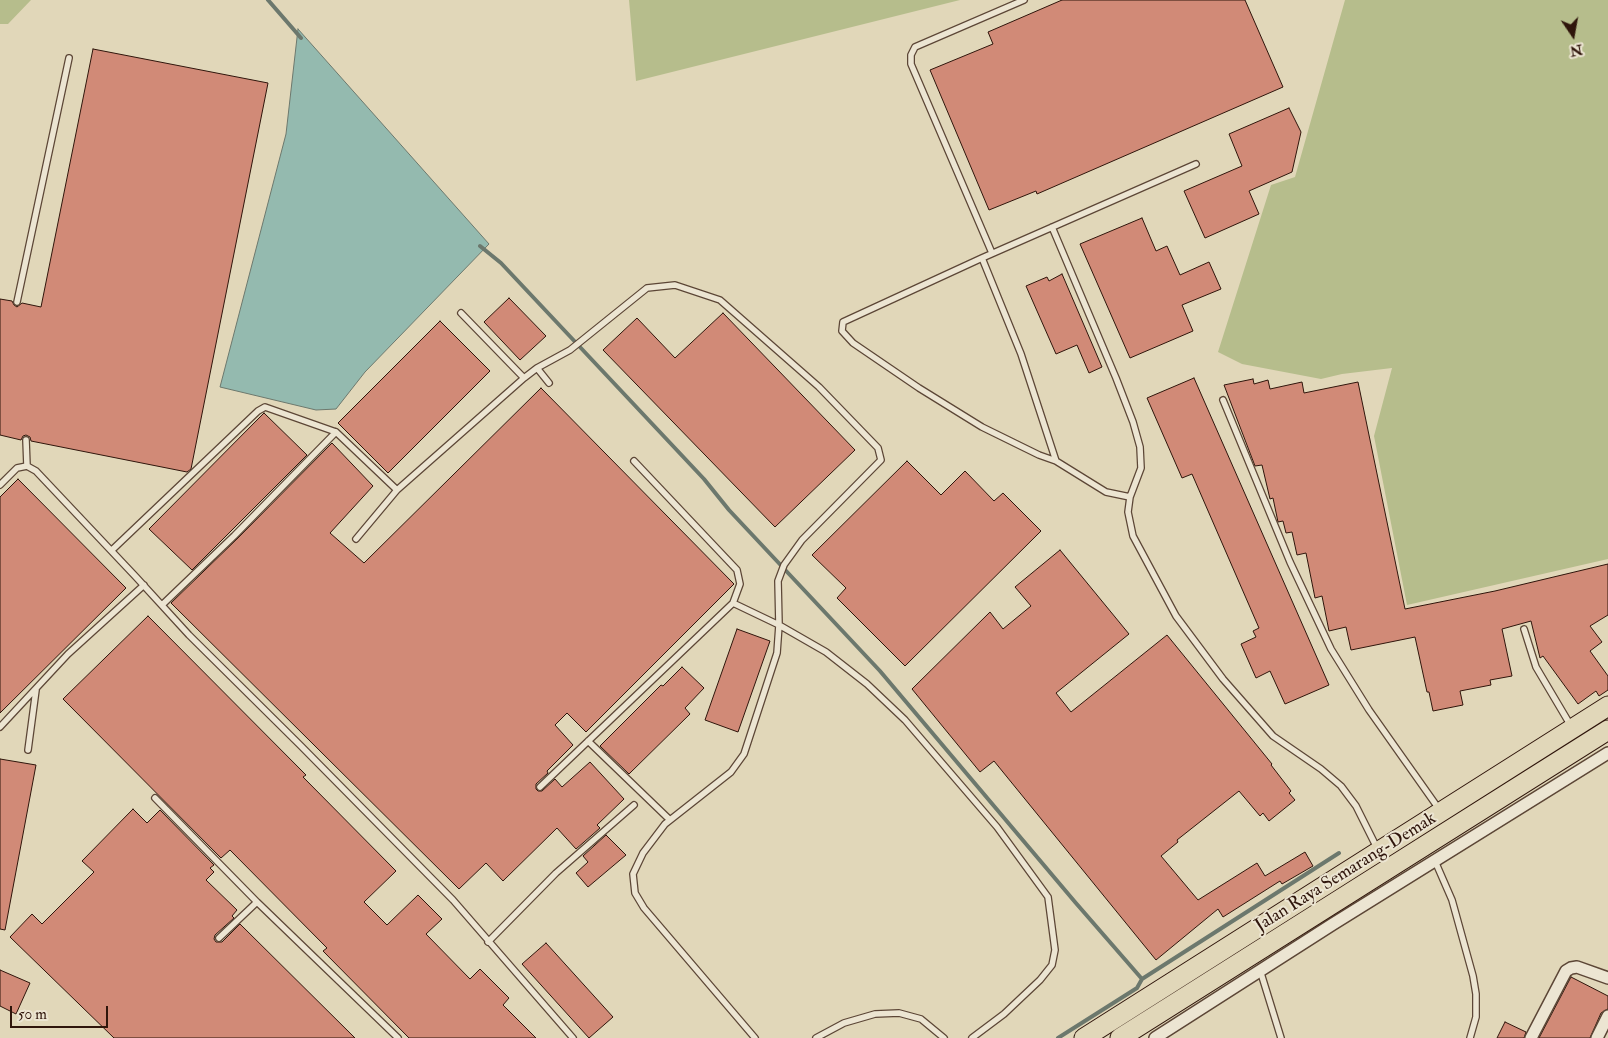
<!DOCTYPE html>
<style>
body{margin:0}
#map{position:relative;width:1608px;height:1038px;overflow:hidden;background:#e1d7b9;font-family:"IM FELL Double Pica",serif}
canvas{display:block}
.north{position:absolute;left:1548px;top:10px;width:50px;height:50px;-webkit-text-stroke:4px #ece5d2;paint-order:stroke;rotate:168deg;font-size:14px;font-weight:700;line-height:20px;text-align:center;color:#2f150b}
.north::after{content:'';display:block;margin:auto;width:18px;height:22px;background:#2f150b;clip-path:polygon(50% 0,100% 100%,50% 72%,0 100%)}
.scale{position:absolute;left:10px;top:1006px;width:98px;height:22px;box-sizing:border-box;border:2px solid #2f150b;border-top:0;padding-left:6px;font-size:15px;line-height:18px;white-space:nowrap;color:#2f150b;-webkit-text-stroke:4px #ece5d2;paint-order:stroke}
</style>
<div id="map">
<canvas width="1608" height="1038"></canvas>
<div class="north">N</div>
<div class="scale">50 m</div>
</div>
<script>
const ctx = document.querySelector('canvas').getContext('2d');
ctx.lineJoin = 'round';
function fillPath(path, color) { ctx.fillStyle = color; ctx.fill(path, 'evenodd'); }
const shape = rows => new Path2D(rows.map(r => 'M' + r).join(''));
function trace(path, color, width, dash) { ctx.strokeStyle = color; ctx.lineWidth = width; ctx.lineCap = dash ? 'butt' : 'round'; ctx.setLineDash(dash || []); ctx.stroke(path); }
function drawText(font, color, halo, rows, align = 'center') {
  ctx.font = font + ' "IM FELL Double Pica",serif'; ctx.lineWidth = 4; ctx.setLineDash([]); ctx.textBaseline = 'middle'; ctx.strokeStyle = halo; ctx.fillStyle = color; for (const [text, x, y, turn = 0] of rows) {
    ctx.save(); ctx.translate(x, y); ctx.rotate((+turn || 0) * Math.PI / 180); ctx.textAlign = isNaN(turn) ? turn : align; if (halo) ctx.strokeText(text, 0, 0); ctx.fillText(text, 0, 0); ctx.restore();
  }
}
fillPath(shape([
 [0,0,31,0,8,24,0,24],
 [629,0,960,0,636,81],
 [1345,0,1608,0,1608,559,1407,605,1374,436,1392,368,1342,374,1321,379,1242,364,1218,352,1271,185,1295,177]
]), '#b6bd8c');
const water = shape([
 [298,29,489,244,365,372,336,409,316,410,220,387,286,134,298,29]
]);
fillPath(water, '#94baaf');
trace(water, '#6c786d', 1);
trace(shape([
 [268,0,301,38],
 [480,246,501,263,704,479,729,510,880,671,1075,902,1142,979],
 [1058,1038,1137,988,1142,979,1339,853]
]), '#6c786d', 4);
const building = shape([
 [1062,0,1245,0,1283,87,1037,194,1036,191,989,210,930,70,993,44,988,32,1062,0],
 [93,49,268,83,191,469,187,472,31,441,30,437,26,435,23,436,21,440,0,435,0,299,12,301,14,305,17,307,22,303,41,307,93,49],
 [1289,108,1301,132,1292,172,1249,191,1259,214,1205,238,1184,191,1242,166,1229,134,1289,108],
 [1142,218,1156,251,1167,246,1180,275,1209,262,1221,289,1182,305,1193,331,1130,358,1080,244,1142,218],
 [1062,274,1102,367,1089,373,1077,345,1056,354,1026,286,1047,277,1049,281,1062,274],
 [509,298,546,336,520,360,484,322,509,298],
 [723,313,855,450,775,527,603,350,637,318,675,358,723,313],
 [440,321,490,371,388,473,338,423,440,321],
 [1194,378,1329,685,1285,704,1270,671,1256,678,1241,644,1256,637,1253,631,1259,628,1192,474,1182,478,1147,398,1194,378],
 [1253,379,1254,384,1268,380,1270,389,1302,382,1304,393,1358,382,1405,609,1495,591,1608,564,1608,615,1590,626,1602,642,1590,651,1608,676,1608,690,1599,696,1596,691,1578,704,1543,656,1540,658,1531,621,1502,629,1512,676,1490,680,1491,685,1460,691,1463,705,1433,711,1429,692,1427,692,1415,637,1351,650,1346,627,1329,631,1322,596,1315,598,1306,553,1297,555,1292,532,1286,533,1283,521,1278,522,1273,498,1270,499,1262,465,1255,466,1224,385,1253,379],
 [541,388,734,584,586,732,567,713,555,725,573,745,547,771,548,773,536,784,536,789,538,791,542,791,555,779,562,787,590,762,624,799,597,825,600,828,576,849,557,828,503,881,486,863,459,889,171,603,237,539,332,443,373,486,330,533,364,563,541,388],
 [264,413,307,455,192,570,149,529,264,413],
 [907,461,941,495,965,471,994,501,1003,493,1041,531,905,666,837,598,846,588,812,555,907,461],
 [18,479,126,588,0,713,0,497,18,479],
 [1060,550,1129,634,1056,693,1071,712,1167,635,1272,764,1271,765,1291,791,1289,793,1295,800,1269,821,1263,813,1260,816,1239,791,1177,840,1178,842,1161,856,1198,900,1257,863,1265,876,1305,852,1313,866,1282,884,1280,881,1223,917,1218,909,1156,960,994,761,980,772,912,689,990,612,1003,629,1031,606,1015,587,1060,550],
 [148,616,306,775,303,777,396,871,364,902,387,925,418,895,442,919,426,934,470,979,480,969,509,998,503,1005,536,1038,409,1038,323,951,327,948,230,850,221,858,63,699,148,616],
 [737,629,770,641,738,732,705,720,737,629],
 [682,667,704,688,685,708,690,714,629,774,600,746,661,685,663,686,682,667],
 [0,759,36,765,5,930,0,929,0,759],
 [133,809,147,823,160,810,214,865,210,868,214,872,206,880,237,910,232,916,234,918,215,935,214,939,216,942,222,942,240,924,355,1038,114,1038,10,937,32,914,42,924,94,872,82,861,133,809],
 [606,835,626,855,588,887,576,873,588,862,583,856,606,835],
 [546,943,613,1017,589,1038,522,964,546,943],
 [0,970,30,983,16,1014,0,1006,0,970],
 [1571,977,1608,996,1608,1009,1601,1013,1590,1038,1539,1038,1571,977],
 [1505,1022,1526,1032,1524,1038,1497,1038,1505,1022]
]);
fillPath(building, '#d18a77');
trace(building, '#2f150b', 1);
const service = shape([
 [1052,227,1116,378,1133,422,1140,447,1141,468,1130,497,1128,512,1133,536,1176,616,1223,679,1273,736,1321,769,1341,786,1356,806,1377,848],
 [992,253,911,64,911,55,915,47,1024,0],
 [982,258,1021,354,1056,461,1106,492,1130,497],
 [17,302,69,58],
 [461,313,524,378],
 [537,368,570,350,647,288,675,285,720,300,819,387,878,448,881,460,802,540,784,565,778,581,779,625,777,653,744,754,731,772,665,824,643,853,633,874,635,893,644,908,755,1038],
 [1223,400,1290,562,1331,649,1369,710,1439,809],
 [26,440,27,466],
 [1056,461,1039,455,982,427,919,388,853,343,842,331,843,322,982,258,1196,164],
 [0,485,17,468,27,466,36,471,136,577,189,635,301,746,453,900,573,1038],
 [356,539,397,490,524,378,537,368,549,383],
 [112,550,258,411,265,407,336,432,397,490],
 [733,603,779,625,826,652,867,684,905,720,997,827,1048,897,1055,950,1052,965,1040,980,1004,1014,972,1038],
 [162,605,234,536,336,432],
 [1524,629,1536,667,1571,726],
 [0,727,68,654,144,585],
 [588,741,670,820],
 [28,750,36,690],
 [540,787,733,603,740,584,737,570,634,461],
 [155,798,257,902,398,1038],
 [1435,861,1452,900,1473,976,1476,994,1476,1017,1470,1038],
 [219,938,257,902],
 [488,942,556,873,634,805],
 [1260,970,1281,1038],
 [816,1038,844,1023,875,1014,899,1013,921,1019,944,1038]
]);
const minor = shape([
 [1155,1038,1333,924,1608,753],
 [1531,1038,1566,971,1571,968,1577,967,1608,978],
 [1597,1038,1608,1016]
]);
const trunk = shape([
 [1084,1038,1608,706],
 [1120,1038,1608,730]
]);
trace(service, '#5c4636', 8);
trace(minor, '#5c4636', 14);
trace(trunk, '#2f150b', 21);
trace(service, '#ece5d2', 5.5);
trace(minor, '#ece5d2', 11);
trace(trunk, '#e1d7b9', 19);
drawText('18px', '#2f150b', '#ece5d2', [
 ["Jalan Raya Semarang-Demak",1346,873,-32]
]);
</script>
